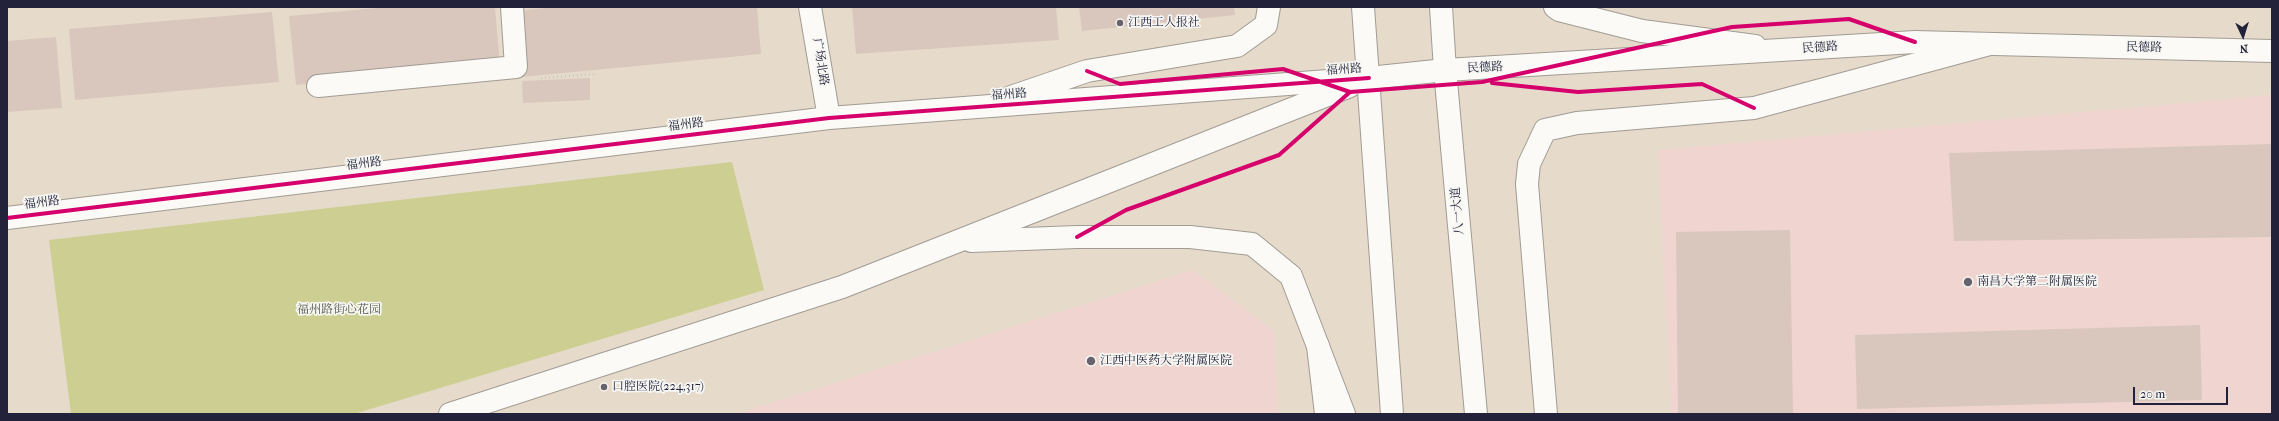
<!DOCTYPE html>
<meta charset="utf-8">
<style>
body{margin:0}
#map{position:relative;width:2279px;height:421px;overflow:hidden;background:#e6dbca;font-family:"IM FELL French Canon",serif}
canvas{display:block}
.frame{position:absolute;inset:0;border:8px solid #22223b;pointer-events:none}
.north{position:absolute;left:2223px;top:16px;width:40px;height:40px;-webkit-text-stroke:3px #f6f6f2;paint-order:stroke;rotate:176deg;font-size:11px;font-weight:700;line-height:16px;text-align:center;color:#22223b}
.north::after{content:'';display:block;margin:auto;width:14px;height:18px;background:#22223b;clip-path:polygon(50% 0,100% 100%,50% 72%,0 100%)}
.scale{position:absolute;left:2133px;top:387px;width:95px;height:18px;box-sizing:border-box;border:2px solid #22223b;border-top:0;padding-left:5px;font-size:12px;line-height:14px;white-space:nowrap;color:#22223b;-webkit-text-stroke:3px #f6f6f2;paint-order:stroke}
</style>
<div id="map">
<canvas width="2279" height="421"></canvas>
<div class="frame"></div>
<div class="north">N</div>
<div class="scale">20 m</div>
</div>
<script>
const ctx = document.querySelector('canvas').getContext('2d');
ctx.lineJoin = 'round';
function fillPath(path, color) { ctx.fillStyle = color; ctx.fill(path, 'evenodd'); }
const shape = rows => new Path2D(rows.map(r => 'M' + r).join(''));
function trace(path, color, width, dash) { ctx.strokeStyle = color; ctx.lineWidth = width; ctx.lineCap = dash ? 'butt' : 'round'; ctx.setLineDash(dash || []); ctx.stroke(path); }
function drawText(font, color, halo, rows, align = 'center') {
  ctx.font = font + ' "IM FELL French Canon","Noto Serif SC",serif'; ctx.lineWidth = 3.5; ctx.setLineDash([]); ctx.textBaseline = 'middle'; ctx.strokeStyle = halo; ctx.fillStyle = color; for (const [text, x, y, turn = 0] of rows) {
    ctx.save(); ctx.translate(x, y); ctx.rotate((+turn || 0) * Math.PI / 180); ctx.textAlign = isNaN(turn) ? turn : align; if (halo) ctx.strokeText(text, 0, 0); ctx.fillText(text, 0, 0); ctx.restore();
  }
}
fillPath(shape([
 [2272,95,2272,414,1671,414,1658,150],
 [1193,270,1274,331,1279,414,736,414]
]), '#efd4d0');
fillPath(shape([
 [732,162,764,290,354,414,71,414,49,240]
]), '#ccce92');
fillPath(shape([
 [388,7,495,7,500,67,296,85,289,16],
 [556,7,757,7,761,54,522,77,516,11],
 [852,7,1056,7,1059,40,856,54],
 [1079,7,1234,7,1235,15,1082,31],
 [272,12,279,82,75,100,69,29],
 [56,37,62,108,7,112,7,41],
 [590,78,590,100,523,103,522,81],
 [2272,144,2272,237,1954,241,1949,153],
 [1790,230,1793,414,1678,414,1676,232],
 [2200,325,2202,400,1857,409,1855,335]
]), '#d9c7be');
const minor = shape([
 [810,7,829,118],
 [1555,7,1559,10,1642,31,1755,46],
 [318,86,516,67,512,7],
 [1011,97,1087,71,1237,46,1266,25,1269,7],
 [7,218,829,118,1369,78],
 [971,241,1077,237,1190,237,1252,244,1291,276,1344,414],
 [450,414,842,287,1350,86]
]);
const major = shape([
 [1369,78,1445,70,1915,42,2272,51]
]);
const highway = shape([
 [1363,7,1392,414],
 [1441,7,1445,70,1476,414],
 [1318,346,1326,414],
 [1546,414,1527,184,1529,164,1545,130,1577,123,1754,108,1990,44]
]);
trace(minor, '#a19b94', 24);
trace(major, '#a19b94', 24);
trace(highway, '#a19b94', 24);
trace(shape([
 [541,78,597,74]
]), '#c7c6c3', 2.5, [1, 3]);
trace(minor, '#fbfaf7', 22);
trace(major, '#fbfaf7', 22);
trace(highway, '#fbfaf7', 22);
trace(shape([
 [1087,71,1120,84,1283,69,1350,92,1482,82,1732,27,1849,19,1915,42],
 [1492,83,1578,92,1702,84,1754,108],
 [7,218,829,118,1369,78],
 [1077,237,1126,210,1279,155,1350,92]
]), '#d6006c', 4);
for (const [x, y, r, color] of [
 [1120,23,4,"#67636d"],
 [1968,282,5,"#67636d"],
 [1091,361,5,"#67636d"],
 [604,387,4,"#67636d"]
]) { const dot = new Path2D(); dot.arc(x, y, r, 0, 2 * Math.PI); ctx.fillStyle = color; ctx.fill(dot); trace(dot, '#f6f6f2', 1.5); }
drawText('12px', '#22223b', '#f6f6f2', [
 ["江西工人报社",1128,23],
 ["南昌大学第二附属医院",1977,282],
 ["江西中医药大学附属医院",1100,361],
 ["口腔医院(224,317)",612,387]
], 'left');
drawText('12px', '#22223b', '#f6f6f2', [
 ["民德路",1820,48,-4],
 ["民德路",2144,48,1],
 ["广场北路",820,62,81],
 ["民德路",1485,68,-3],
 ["福州路",1344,70,-4],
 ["福州路",1009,95,-4],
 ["福州路",686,125,-7],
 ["福州路",364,164,-7],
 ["福州路",42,203,-7],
 ["八一大道",1458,211,-95]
]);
drawText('12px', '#565a4a', '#f6f6f2', [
 ["福州路街心花园",339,310]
]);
</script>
